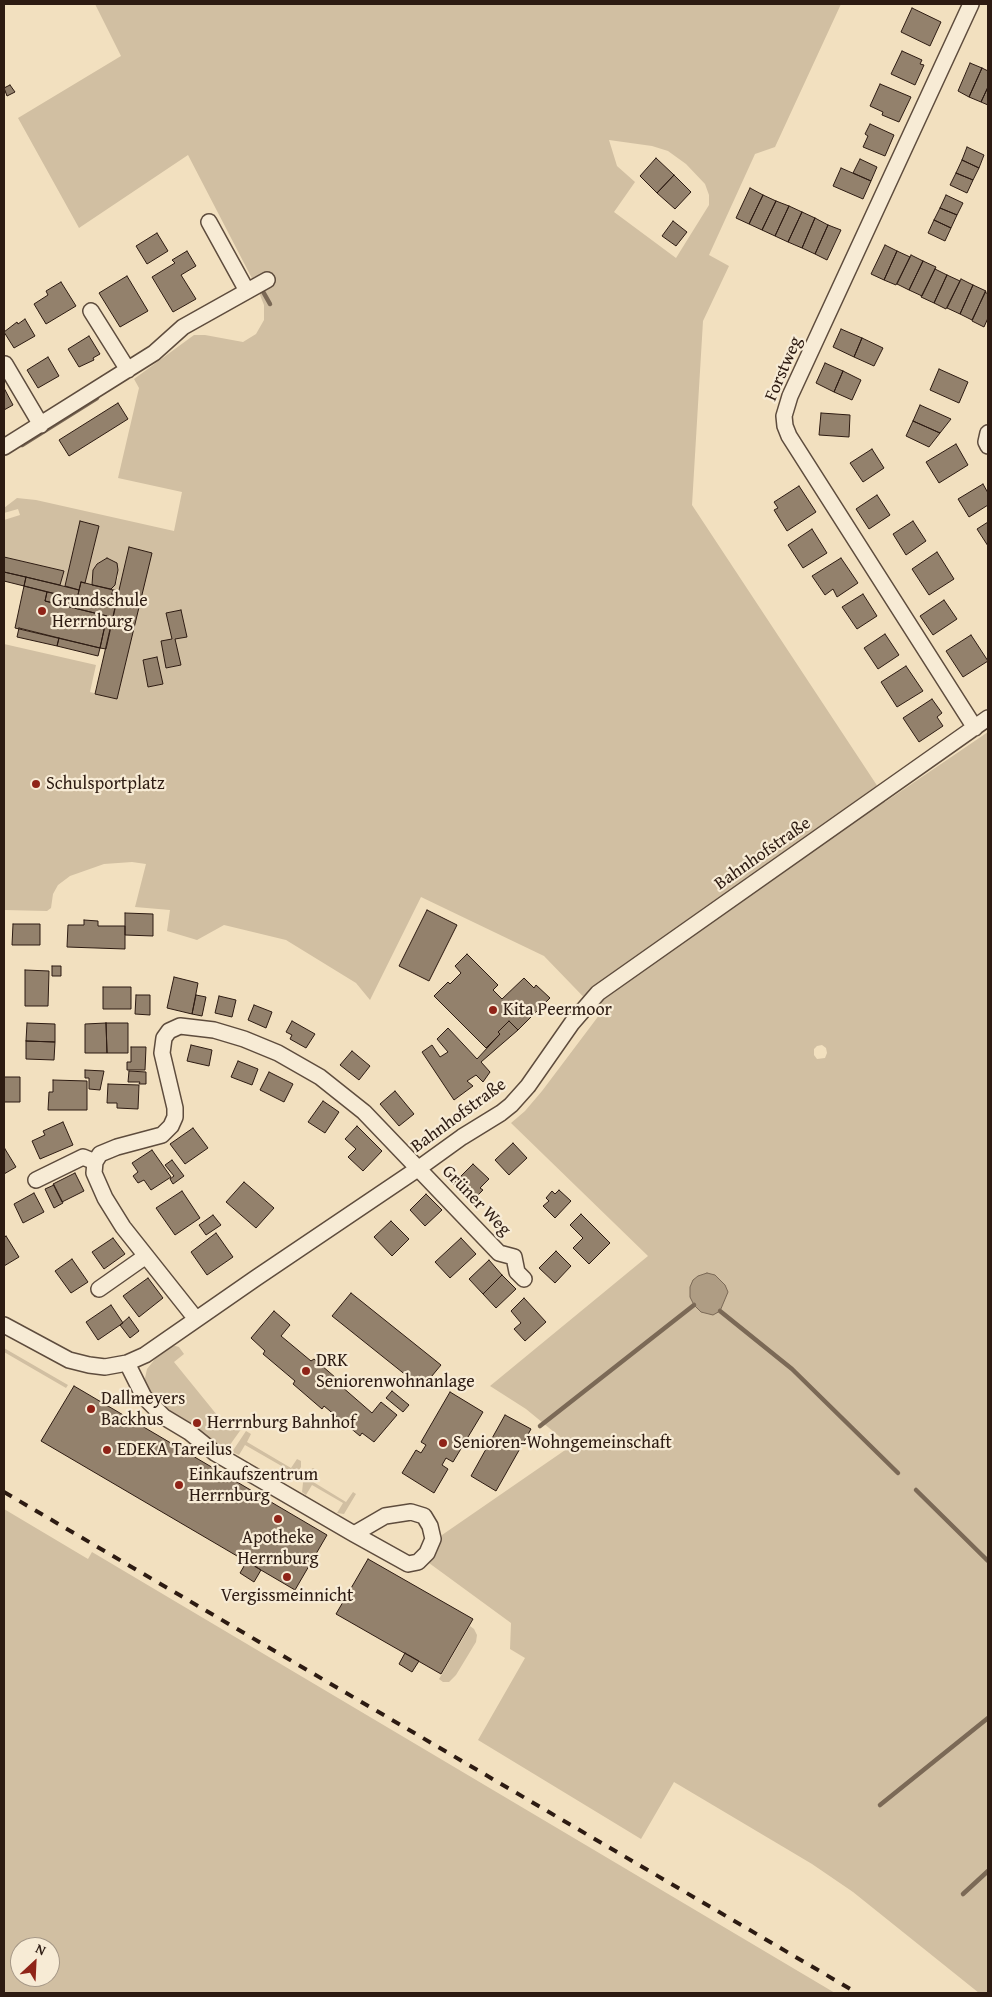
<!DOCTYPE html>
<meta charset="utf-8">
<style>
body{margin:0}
#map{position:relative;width:992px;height:1997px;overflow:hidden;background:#f2e0bf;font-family:"Gentium Book Plus",serif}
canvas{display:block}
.frame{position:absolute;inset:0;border:5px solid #2d1b12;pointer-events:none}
.north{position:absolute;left:10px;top:1937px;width:50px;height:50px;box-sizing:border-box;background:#f7ebd5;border:1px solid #a69887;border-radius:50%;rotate:25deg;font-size:14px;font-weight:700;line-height:20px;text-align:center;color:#2d1b12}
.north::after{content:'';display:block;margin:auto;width:18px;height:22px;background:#8f2418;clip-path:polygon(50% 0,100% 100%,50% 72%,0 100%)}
</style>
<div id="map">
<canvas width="992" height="1997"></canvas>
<div class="frame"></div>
<div class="north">N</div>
</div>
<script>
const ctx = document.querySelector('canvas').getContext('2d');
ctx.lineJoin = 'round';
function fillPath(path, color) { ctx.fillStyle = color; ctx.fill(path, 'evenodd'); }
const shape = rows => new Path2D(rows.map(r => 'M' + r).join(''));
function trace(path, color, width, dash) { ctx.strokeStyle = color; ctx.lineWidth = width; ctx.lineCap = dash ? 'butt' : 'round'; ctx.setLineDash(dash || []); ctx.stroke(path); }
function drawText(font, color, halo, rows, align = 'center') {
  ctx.font = font + ' "Gentium Book Plus",serif'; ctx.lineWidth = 4.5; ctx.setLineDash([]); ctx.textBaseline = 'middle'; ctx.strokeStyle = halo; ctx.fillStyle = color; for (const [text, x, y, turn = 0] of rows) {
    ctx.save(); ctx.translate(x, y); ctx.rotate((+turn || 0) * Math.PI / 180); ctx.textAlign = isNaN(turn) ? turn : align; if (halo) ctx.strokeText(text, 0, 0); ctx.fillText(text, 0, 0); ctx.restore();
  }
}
fillPath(shape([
 [95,4,841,4,775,147,755,154,709,255,729,266,703,321,692,505,878,787,885,802,988,732,988,1993,979,1993,853,1892,812,1864,674,1782,641,1839,478,1740,525,1658,510,1649,511,1623,429,1563,437,1552,442,1535,571,1446,526,1409,490,1386,648,1256,511,1123,525,1111,542,1091,600,1014,544,956,421,897,370,1000,356,983,286,940,224,925,197,940,167,931,170,910,135,907,146,864,132,862,104,864,70,876,58,885,53,894,51,908,47,911,4,910,4,644,96,665,90,692,117,699,151,553,129,548,119,591,111,589,115,585,118,577,117,564,107,558,96,564,93,570,92,585,85,583,99,526,81,521,65,586,60,585,64,571,4,557,4,520,20,515,18,509,4,513,4,508,17,498,36,500,174,531,182,492,118,478,139,388,134,379,194,335,205,335,243,342,256,334,264,320,264,305,258,290,188,155,79,228,18,118,121,56],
 [609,140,652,146,668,151,686,164,705,184,709,195,709,205,676,258,614,212,635,182,617,166],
 [181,610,187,637,175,639,181,665,167,668,161,642,172,639,166,613],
 [157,657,163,684,148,687,143,661],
 [822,1045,826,1048,827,1053,825,1058,817,1059,814,1055,814,1049,817,1046],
 [172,1345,179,1347,184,1354,174,1362,230,1431,238,1424,242,1428,227,1449,167,1412,145,1387,145,1378,147,1369,155,1359],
 [4,1348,68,1385,66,1388,4,1352],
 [246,1431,251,1434,247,1442,291,1468,297,1459,301,1461,301,1467,293,1479,285,1482,279,1479,285,1468,245,1445,239,1455,232,1452],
 [313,1468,315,1469,310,1480,346,1502,353,1492,356,1494,344,1514,337,1513,343,1503,312,1485,306,1495,302,1492,303,1483,310,1470],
 [4,1509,88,1559,92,1552,835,1993,4,1993],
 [20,1947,50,1947,50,1977,20,1977],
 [470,1626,474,1629,477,1635,476,1642,456,1675,449,1682,443,1682,439,1679]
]), '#d1bfa2');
const water = shape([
 [707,1273,715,1275,725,1285,728,1292,720,1311,713,1315,701,1312,694,1305,690,1297,690,1287,693,1280,698,1276,707,1273]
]);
fillPath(water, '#af9d84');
trace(water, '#7b6956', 1);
trace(shape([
 [261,288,270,304],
 [22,445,97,398],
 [720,1311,792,1369,898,1473],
 [540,1426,694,1305],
 [916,1490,988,1561],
 [880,1805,988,1718],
 [963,1894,988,1871]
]), '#7b6956', 4.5);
const building = shape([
 [912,8,941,22,930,46,901,32,912,8],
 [902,51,922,60,920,64,924,65,915,85,891,74,902,51],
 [970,63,982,68,969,97,958,91,970,63],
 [982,68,988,71,988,87,981,102,969,97,982,68],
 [880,84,911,97,899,122,882,115,883,112,870,106,880,84],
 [10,85,15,92,7,96,4,88,10,85],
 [988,87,988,105,981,102,988,87],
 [870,124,894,135,885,156,863,147,868,136,865,134,870,124],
 [967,147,984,155,979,168,962,160,967,147],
 [656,158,674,175,657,193,640,176,656,158],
 [860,159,877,167,871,181,853,173,860,159],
 [962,160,979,168,973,180,956,173,962,160],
 [841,168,871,181,863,199,833,186,841,168],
 [956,173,973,180,967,193,950,185,956,173],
 [674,175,691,192,675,209,657,193,674,175],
 [750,188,763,195,749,224,736,218,750,188],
 [763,195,776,201,762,230,749,224,763,195],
 [946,195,963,203,957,215,940,208,946,195],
 [776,201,789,206,775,236,762,230,776,201],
 [789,206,802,212,788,242,775,236,789,206],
 [940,208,957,215,951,228,934,220,940,208],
 [802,212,815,218,802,248,788,242,802,212],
 [815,218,828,225,815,254,802,248,815,218],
 [934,220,951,228,945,241,928,233,934,220],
 [673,221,687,232,676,246,662,236,673,221],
 [828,225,841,230,827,260,815,254,828,225],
 [157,233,168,251,147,264,136,246,157,233],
 [885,245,897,251,884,280,871,274,885,245],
 [187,251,196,266,181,275,196,299,173,312,152,277,175,263,172,260,187,251],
 [897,251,910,257,896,285,884,280,897,251],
 [911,255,923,261,909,290,897,284,911,255],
 [923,261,936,267,922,296,909,290,923,261],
 [935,269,947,275,934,303,921,297,935,269],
 [947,275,960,281,946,309,934,303,947,275],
 [127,276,148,311,120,327,99,293,127,276],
 [961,279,973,285,960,314,947,308,961,279],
 [61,282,76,306,46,324,34,304,48,295,46,291,61,282],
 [973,285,986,291,972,320,960,314,973,285],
 [985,292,988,294,988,318,984,327,972,321,985,292],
 [25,319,35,336,14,348,4,332,17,322,18,324,25,319],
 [841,329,862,338,854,357,833,347,841,329],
 [89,336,100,354,93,358,94,360,79,367,68,349,89,336],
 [862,338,883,348,874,366,854,357,862,338],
 [48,357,59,376,38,388,27,370,48,357],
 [825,363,843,371,834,392,816,383,825,363],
 [939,369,968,382,959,403,930,390,939,369],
 [843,371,861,380,852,400,834,392,843,371],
 [4,388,13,405,4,410,4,388],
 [118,403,128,419,69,456,59,440,118,403],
 [920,405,951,419,940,433,913,421,920,405],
 [821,413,850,415,849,437,819,435,821,413],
 [913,421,940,433,929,447,906,436,913,421],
 [956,444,968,465,939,483,926,462,956,444],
 [872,449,884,468,863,482,850,463,872,449],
 [983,484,988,493,988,505,969,517,958,499,983,484],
 [799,486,816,512,787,531,774,510,778,508,774,502,799,486],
 [877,495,890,515,869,529,856,509,877,495],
 [80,521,99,526,85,583,81,582,79,590,65,586,80,521],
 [913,521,926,541,906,555,893,534,913,521],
 [988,522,988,546,977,529,988,522],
 [812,529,827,553,803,568,788,545,812,529],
 [129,547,152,553,117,699,95,694,129,547],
 [937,552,954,579,929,595,912,569,937,552],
 [4,557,64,571,60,585,4,572,4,557],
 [107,558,117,563,118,570,115,585,111,589,92,585,93,570,97,564,107,558],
 [841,558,858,583,837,597,833,589,825,595,812,576,841,558],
 [4,572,26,577,24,586,4,581,4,572],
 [26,577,79,590,77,599,24,586,26,577],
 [81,582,113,590,109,606,77,599,81,582],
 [24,586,47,592,45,601,107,616,100,648,15,628,24,586],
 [113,590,119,591,106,649,100,648,107,616,45,601,47,592,109,606,113,590],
 [863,594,877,616,857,629,842,607,863,594],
 [944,600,957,619,933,635,920,616,944,600],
 [181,610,187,637,175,639,181,665,166,668,161,641,172,639,166,613,181,610],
 [19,628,59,638,57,646,17,637,19,628],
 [885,634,899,655,878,669,864,648,885,634],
 [971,635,988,661,963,677,946,651,971,635],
 [59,638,100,648,98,656,57,646,59,638],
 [157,657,163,684,148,687,143,660,157,657],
 [906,666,923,691,897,707,881,682,906,666],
 [932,699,942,713,937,717,943,726,919,742,903,718,932,699],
 [427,910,457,925,429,981,399,966,427,910],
 [125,913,153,914,153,936,125,935,125,913],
 [84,920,98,921,98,926,125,926,125,949,67,947,68,925,84,925,84,920],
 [13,924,40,924,40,945,12,945,13,924],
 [467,954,498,985,493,990,502,999,524,978,534,988,536,985,550,998,518,1030,509,1021,498,1032,500,1034,486,1048,434,996,448,982,450,984,461,973,455,966,467,954],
 [52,966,61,966,61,976,52,976,52,966],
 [25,970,49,971,48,1006,25,1006,25,970],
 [174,977,198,983,192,1014,167,1008,174,977],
 [103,987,131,987,131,1009,103,1009,103,987],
 [136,995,150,995,150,1015,135,1014,136,995],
 [196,995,206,997,202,1016,192,1014,196,995],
 [219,996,236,1000,232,1017,215,1013,219,996],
 [254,1005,272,1012,266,1028,248,1020,254,1005],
 [292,1021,315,1034,306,1048,290,1039,292,1035,286,1032,292,1021],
 [509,1021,518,1030,481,1062,490,1072,483,1082,476,1075,467,1081,473,1086,454,1100,422,1052,432,1045,440,1057,448,1052,437,1039,448,1028,477,1059,500,1034,498,1032,509,1021],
 [27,1023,55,1024,55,1042,26,1041,27,1023],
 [106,1023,107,1053,85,1053,85,1024,106,1023],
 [106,1023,128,1023,128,1053,107,1053,106,1023],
 [26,1041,55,1042,54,1060,26,1059,26,1041],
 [191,1045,212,1050,209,1066,187,1061,191,1045],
 [131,1047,146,1047,145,1070,127,1070,127,1062,131,1062,131,1047],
 [352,1051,370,1066,359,1080,340,1065,352,1051],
 [238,1061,258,1069,252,1085,231,1077,238,1061],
 [85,1070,104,1071,100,1090,89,1089,89,1078,85,1078,85,1070],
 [129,1071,146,1072,146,1084,139,1084,140,1082,128,1082,129,1071],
 [269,1072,293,1084,284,1102,260,1090,269,1072],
 [4,1077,20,1077,20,1102,4,1102,4,1077],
 [53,1080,87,1081,87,1110,48,1110,49,1092,53,1092,53,1080],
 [108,1084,139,1085,138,1109,117,1108,117,1103,107,1103,108,1084],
 [395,1091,414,1114,399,1126,380,1104,395,1091],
 [323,1101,339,1112,325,1133,308,1122,323,1101],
 [63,1122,73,1145,40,1159,32,1141,45,1135,43,1131,63,1122],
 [357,1126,382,1151,363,1171,348,1157,356,1149,345,1139,357,1126],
 [193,1128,208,1148,185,1164,170,1144,193,1128],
 [513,1143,527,1158,509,1175,495,1160,513,1143],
 [5,1149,16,1167,4,1174,4,1150,5,1149],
 [152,1150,171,1177,151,1190,144,1180,138,1183,133,1176,138,1172,132,1163,152,1150],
 [172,1160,184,1176,173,1184,170,1179,174,1176,165,1165,172,1160],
 [473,1164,489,1179,480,1188,483,1190,471,1202,453,1184,473,1164],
 [75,1173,84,1191,62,1202,53,1184,75,1173],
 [244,1182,274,1208,256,1228,226,1202,244,1182],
 [54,1185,63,1203,54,1208,45,1189,54,1185],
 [559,1190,571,1201,555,1218,543,1206,549,1201,546,1198,552,1191,555,1194,559,1190],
 [182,1191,200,1218,175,1235,156,1208,182,1191],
 [34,1193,44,1212,23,1223,14,1204,34,1193],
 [426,1194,442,1210,425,1226,410,1210,426,1194],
 [581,1214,610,1243,589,1264,573,1248,583,1238,570,1225,581,1214],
 [213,1215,221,1225,206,1235,199,1225,213,1215],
 [391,1221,409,1239,392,1256,374,1237,391,1221],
 [216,1233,233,1257,207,1275,191,1252,216,1233],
 [6,1236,19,1257,4,1266,4,1238,6,1236],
 [113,1238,125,1254,104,1269,92,1252,113,1238],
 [461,1238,476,1254,450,1278,435,1262,461,1238],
 [556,1251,571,1266,555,1283,539,1268,556,1251],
 [72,1259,88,1282,71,1293,55,1271,72,1259],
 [489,1260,502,1275,483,1294,469,1279,489,1260],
 [502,1275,516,1289,496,1308,483,1294,502,1275],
 [148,1278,163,1298,139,1317,123,1296,148,1278],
 [351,1293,441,1365,422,1388,332,1316,351,1293],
 [524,1298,546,1322,525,1341,514,1329,521,1323,511,1311,524,1298],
 [111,1305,123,1323,98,1340,86,1322,111,1305],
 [274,1311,290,1325,281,1336,311,1361,314,1359,343,1384,341,1386,372,1413,381,1402,397,1415,374,1442,362,1433,360,1436,324,1406,322,1409,293,1384,295,1381,263,1354,265,1351,251,1338,274,1311],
 [129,1317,139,1331,130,1338,120,1325,129,1317],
 [74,1386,327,1535,295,1590,41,1441,74,1386],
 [392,1391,409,1405,403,1412,386,1398,392,1391],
 [450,1392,483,1412,453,1462,446,1458,442,1465,448,1469,434,1493,402,1473,416,1450,421,1453,426,1445,421,1442,450,1392],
 [505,1415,531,1429,496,1491,471,1476,505,1415],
 [368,1559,473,1619,441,1674,336,1614,368,1559],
 [247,1561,261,1570,254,1582,240,1573,247,1561],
 [405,1653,419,1661,412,1672,399,1664,405,1653]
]);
fillPath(building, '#93816c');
trace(building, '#2d1b12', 1);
const street = shape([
 [971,4,790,396,784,416,785,426,789,436,975,728],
 [209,222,247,291],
 [91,311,128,370],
 [5,364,41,425],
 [988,433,986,442,988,446],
 [4,447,154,353,183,327,267,280],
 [36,1180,83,1157,95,1162],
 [99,1289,146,1256],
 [196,1319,123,1227,105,1198,94,1173,95,1162,100,1154,117,1147,162,1135,171,1126,175,1117,175,1108,162,1053,164,1038,169,1031,180,1026,214,1030,244,1039,278,1053,320,1077,364,1112,499,1253,514,1257,517,1272,524,1279],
 [4,1325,69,1360,89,1365,105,1367,127,1363,145,1355,256,1278,419,1168,462,1137,501,1113,511,1105,528,1086,572,1023,598,993,988,718],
 [127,1363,144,1397,164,1417,189,1432,215,1453,354,1534,408,1564,418,1562,427,1553,433,1539,430,1526,424,1516,411,1512,385,1516,354,1534]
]);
trace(street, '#5e4c3d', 18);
trace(street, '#f7ebd5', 15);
trace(shape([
 [4,1492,857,1993]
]), '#2d1b12', 4, [9, 9]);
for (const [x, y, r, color] of [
 [42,611,5,"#8f2418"],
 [36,784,5,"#8f2418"],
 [493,1010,5,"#8f2418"],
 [306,1371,5,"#8f2418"],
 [91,1409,5,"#8f2418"],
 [197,1423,5,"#8f2418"],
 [443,1443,5,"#8f2418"],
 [107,1450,5,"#8f2418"],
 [179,1485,5,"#8f2418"],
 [278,1519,5,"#8f2418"],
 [287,1577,5,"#8f2418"]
]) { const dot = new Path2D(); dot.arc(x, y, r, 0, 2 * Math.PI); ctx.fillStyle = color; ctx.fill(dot); trace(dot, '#f7ebd5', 2); }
drawText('18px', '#2d1b12', '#f7ebd5', [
 ["Forstweg",784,369,-67],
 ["Bahnhofstraße",763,854,-35],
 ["Bahnhofstraße",459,1116,-36],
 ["Grüner Weg",476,1201,46]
]);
drawText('18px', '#2d1b12', '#f7ebd5', [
 ["Grundschule",52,601],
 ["Herrnburg",52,622],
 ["Schulsportplatz",46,784],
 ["Kita Peermoor",503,1010],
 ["DRK",316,1361],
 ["Seniorenwohnanlage",316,1382],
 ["Dallmeyers",101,1399],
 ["Backhus",101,1420],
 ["Herrnburg Bahnhof",207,1423],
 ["Senioren-Wohngemeinschaft",453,1443],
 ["EDEKA Tareilus",117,1450],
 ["Einkaufszentrum",189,1475],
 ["Herrnburg",189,1496],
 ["Apotheke",278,1538,"center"],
 ["Herrnburg",278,1559,"center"],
 ["Vergissmeinnicht",287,1596,"center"]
], 'left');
</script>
